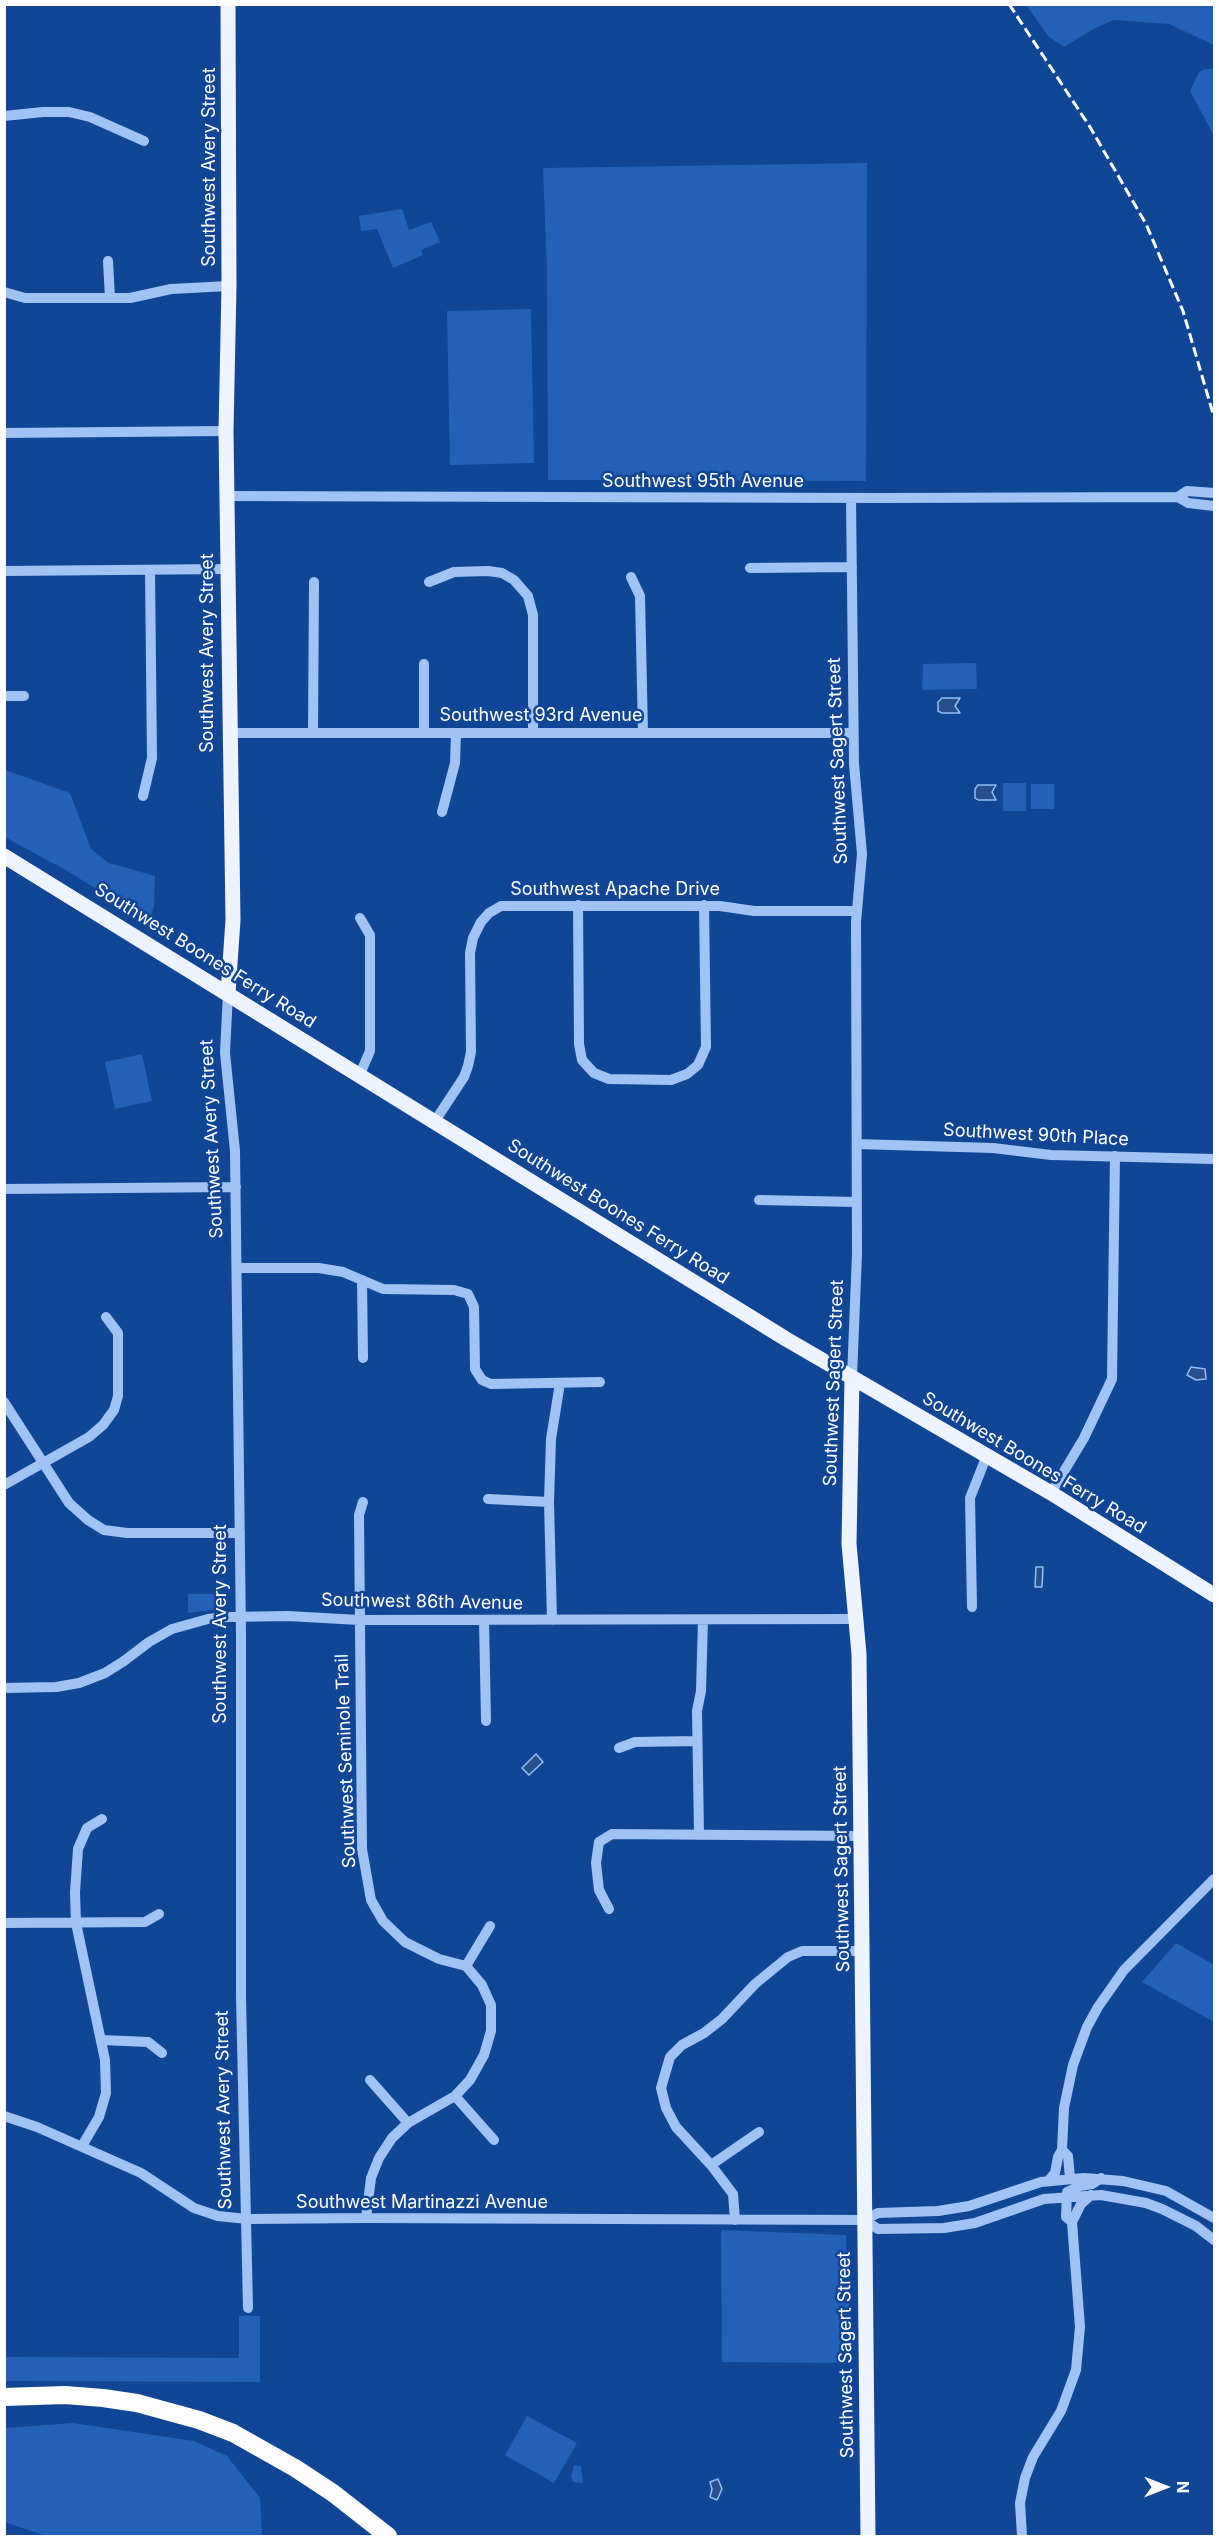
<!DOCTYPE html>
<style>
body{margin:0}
#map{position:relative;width:1219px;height:2541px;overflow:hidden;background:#114697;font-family:Inter,sans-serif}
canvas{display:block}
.frame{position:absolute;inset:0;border:6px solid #fff;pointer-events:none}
.north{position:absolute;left:1135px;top:2457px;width:60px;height:60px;-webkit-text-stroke:4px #114697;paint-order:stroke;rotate:90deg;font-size:16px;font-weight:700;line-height:24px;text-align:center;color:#fff}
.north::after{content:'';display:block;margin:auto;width:21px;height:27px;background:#fff;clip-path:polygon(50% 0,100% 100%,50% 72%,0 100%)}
</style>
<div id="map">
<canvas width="1219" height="2541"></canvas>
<div class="frame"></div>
<div class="north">N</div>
</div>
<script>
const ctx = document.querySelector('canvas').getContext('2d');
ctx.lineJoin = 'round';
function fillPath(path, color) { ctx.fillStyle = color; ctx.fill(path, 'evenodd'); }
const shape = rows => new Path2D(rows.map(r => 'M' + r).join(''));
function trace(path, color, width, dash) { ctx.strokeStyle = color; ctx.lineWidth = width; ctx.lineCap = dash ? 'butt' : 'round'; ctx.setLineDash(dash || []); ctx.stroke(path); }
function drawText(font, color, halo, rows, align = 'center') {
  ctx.font = font + ' Inter,sans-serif'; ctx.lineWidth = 5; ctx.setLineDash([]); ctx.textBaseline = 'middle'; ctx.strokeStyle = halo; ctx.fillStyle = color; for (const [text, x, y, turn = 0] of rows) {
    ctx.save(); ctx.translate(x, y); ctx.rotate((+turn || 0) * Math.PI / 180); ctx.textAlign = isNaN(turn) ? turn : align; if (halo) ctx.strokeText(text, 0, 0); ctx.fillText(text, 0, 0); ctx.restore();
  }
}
fillPath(shape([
 [1026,5,1214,5,1214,45,1169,24,1114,20,1095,28,1064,47,1049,37],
 [1205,69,1214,69,1214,136,1190,91,1199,72],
 [867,163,866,481,548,480,547,272,543,168],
 [402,209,409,230,431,222,440,242,421,250,423,255,393,268,377,229,361,231,359,216],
 [531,309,534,463,450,465,447,311],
 [976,663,977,689,922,690,923,664],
 [5,770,70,793,91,849,109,863,155,876,154,906,149,922,69,872,5,837],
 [1003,783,1026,783,1026,811,1003,811],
 [1031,784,1054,784,1054,809,1031,809],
 [142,1054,152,1101,115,1109,105,1062],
 [188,1594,226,1594,226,1608,188,1613],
 [1176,1943,1214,1965,1214,2022,1142,1982],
 [721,2230,846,2235,852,2363,722,2362],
 [239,2316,260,2316,260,2382,5,2381,5,2357,239,2358],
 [527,2416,577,2443,554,2483,505,2455],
 [73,2423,194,2441,227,2456,260,2498,262,2536,46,2536,5,2522,5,2428],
 [574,2465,581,2466,583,2483,573,2482,571,2477]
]), '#2360b7');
const water = shape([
 [942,698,960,698,955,706,960,713,942,713,938,711,938,702,942,698],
 [978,785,996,785,992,792,996,800,978,800,975,798,975,789,978,785],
 [1191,1367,1205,1369,1206,1379,1196,1380,1187,1375,1191,1367],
 [1036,1567,1043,1567,1042,1587,1035,1587,1036,1567],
 [536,1754,543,1762,529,1775,522,1768,536,1754],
 [718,2479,722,2489,717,2500,710,2497,712,2489,710,2482,718,2479]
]);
fillPath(water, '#284f8b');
trace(water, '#93bef7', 1.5);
trace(shape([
 [4,116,43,112,69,112,90,117,144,141],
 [108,261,110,298],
 [4,292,25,298,130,298,171,289,229,286],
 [4,433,226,431],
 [227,496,879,498,1178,497,1187,491,1214,493],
 [1178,497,1188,503,1214,506],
 [851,498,854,764,862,854,856,922,857,1254,852,1377],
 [750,568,852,567],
 [4,571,227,569],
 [631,577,640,596,643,733],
 [429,582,454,572,488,571,502,573,514,580,528,596,533,615,533,732],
 [424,664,424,733],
 [4,696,24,696],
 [228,733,853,733],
 [313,733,314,582],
 [143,796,152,758,150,571],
 [442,812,455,763,456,733],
 [578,905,579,1044,582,1060,594,1073,609,1079,671,1080,687,1074,698,1065,706,1047,704,905],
 [228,993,225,1053,235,1151,241,1635,241,1997,248,2308],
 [360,1074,370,1051,370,935,360,918],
 [435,1121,464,1077,468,1066,471,1052,470,953,473,938,481,922,489,913,501,906,720,906,754,911,856,911],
 [857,1144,993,1148,1051,1155,1214,1159],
 [4,1189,236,1187],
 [759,1200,857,1202],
 [237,1268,319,1268,343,1272,383,1289,454,1290,468,1294,474,1307,475,1369,482,1380,491,1384,600,1382],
 [362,1280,363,1358],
 [4,1402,69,1503,88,1520,104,1530,127,1533,240,1533],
 [4,1485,89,1437,103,1425,114,1410,118,1396,118,1333,106,1317],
 [1051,1493,1084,1438,1112,1379,1115,1156],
 [488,1499,549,1502],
 [363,1502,359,1515,362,1849,371,1900,383,1921,405,1942,439,1959,466,1966,482,1985,491,2005,491,2031,484,2055,470,2080,455,2096,408,2123,392,2138,379,2158,371,2178,366,2218],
 [972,1607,970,1498,987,1455],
 [484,1620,486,1721],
 [552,1620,549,1502,551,1439,560,1383],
 [4,1688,56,1687,79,1683,105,1673,124,1661,149,1642,172,1629,208,1619,228,1617,288,1616,359,1620,857,1619],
 [619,1748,635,1742,697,1741],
 [699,1835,697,1711,701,1691,703,1620],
 [609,1909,599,1890,596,1863,599,1842,612,1834,861,1836],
 [4,1923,145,1922,159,1914],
 [466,1966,490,1926],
 [102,2040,148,2042,162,2053],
 [370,2080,408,2123],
 [455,2096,494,2140],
 [4,2116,37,2127,141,2173,194,2208,218,2216,247,2219,366,2218,864,2220,878,2213,938,2211,969,2206,1041,2182,1084,2178,1123,2181,1166,2191,1214,2218],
 [82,2146,99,2117,106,2093,105,2060,76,1923,75,1892,78,1849,87,1828,102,1819],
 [1062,2150,1068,2156,1070,2178],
 [711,2165,759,2132],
 [1049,2180,1055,2173,1058,2157,1062,2150,1064,2108,1073,2065,1087,2027,1098,2007,1124,1970,1214,1879],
 [735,2220,733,2194,711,2165,676,2127,666,2108,661,2088,670,2057,682,2045,704,2033,722,2019,755,1984,788,1957,802,1951,862,1951],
 [864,2220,878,2229,944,2228,975,2223,1044,2199,1101,2195,1146,2203,1162,2209,1196,2226,1214,2240],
 [1072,2222,1066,2217,1067,2192,1080,2186,1092,2184,1101,2178],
 [1022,2536,1020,2503,1025,2478,1033,2457,1061,2411,1076,2370,1080,2327,1072,2222,1081,2204,1091,2195]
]), '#a1c3f4', 10);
trace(shape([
 [4,856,786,1339,1051,1493,1214,1595],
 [228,993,233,920,226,431,229,286,228,4],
 [852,1377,849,1544,859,1654,868,2536]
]), '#eef4ff', 15);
trace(shape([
 [4,2397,65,2395,103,2398,137,2403,199,2420,233,2433,295,2468,333,2493,388,2536]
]), '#fff', 18);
trace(shape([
 [1009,4,1090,127,1146,224,1183,311,1214,417]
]), '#fff', 3, [10, 4.5]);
drawText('18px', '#fff', '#114697', [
 ["Southwest Avery Street",210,167,-90],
 ["Southwest 95th Avenue",703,482],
 ["Southwest Avery Street",208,653,-90],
 ["Southwest 93rd Avenue",541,716],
 ["Southwest Sagert Street",838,761,-92],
 ["Southwest Apache Drive",615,890],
 ["Southwest Boones Ferry Road",205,956,32],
 ["Southwest 90th Place",1036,1135,3],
 ["Southwest Avery Street",212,1139,-93],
 ["Southwest Boones Ferry Road",618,1212,32],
 ["Southwest Sagert Street",834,1383,-88],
 ["Southwest Boones Ferry Road",1034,1463,31],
 ["Southwest 86th Avenue",422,1602,1],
 ["Southwest Avery Street",221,1624,-90],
 ["Southwest Seminole Trail",346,1761,-92],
 ["Southwest Sagert Street",842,1869,-91],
 ["Southwest Avery Street",224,2110,-91],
 ["Southwest Martinazzi Avenue",422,2203],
 ["Southwest Sagert Street",846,2355,-91]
]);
</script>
